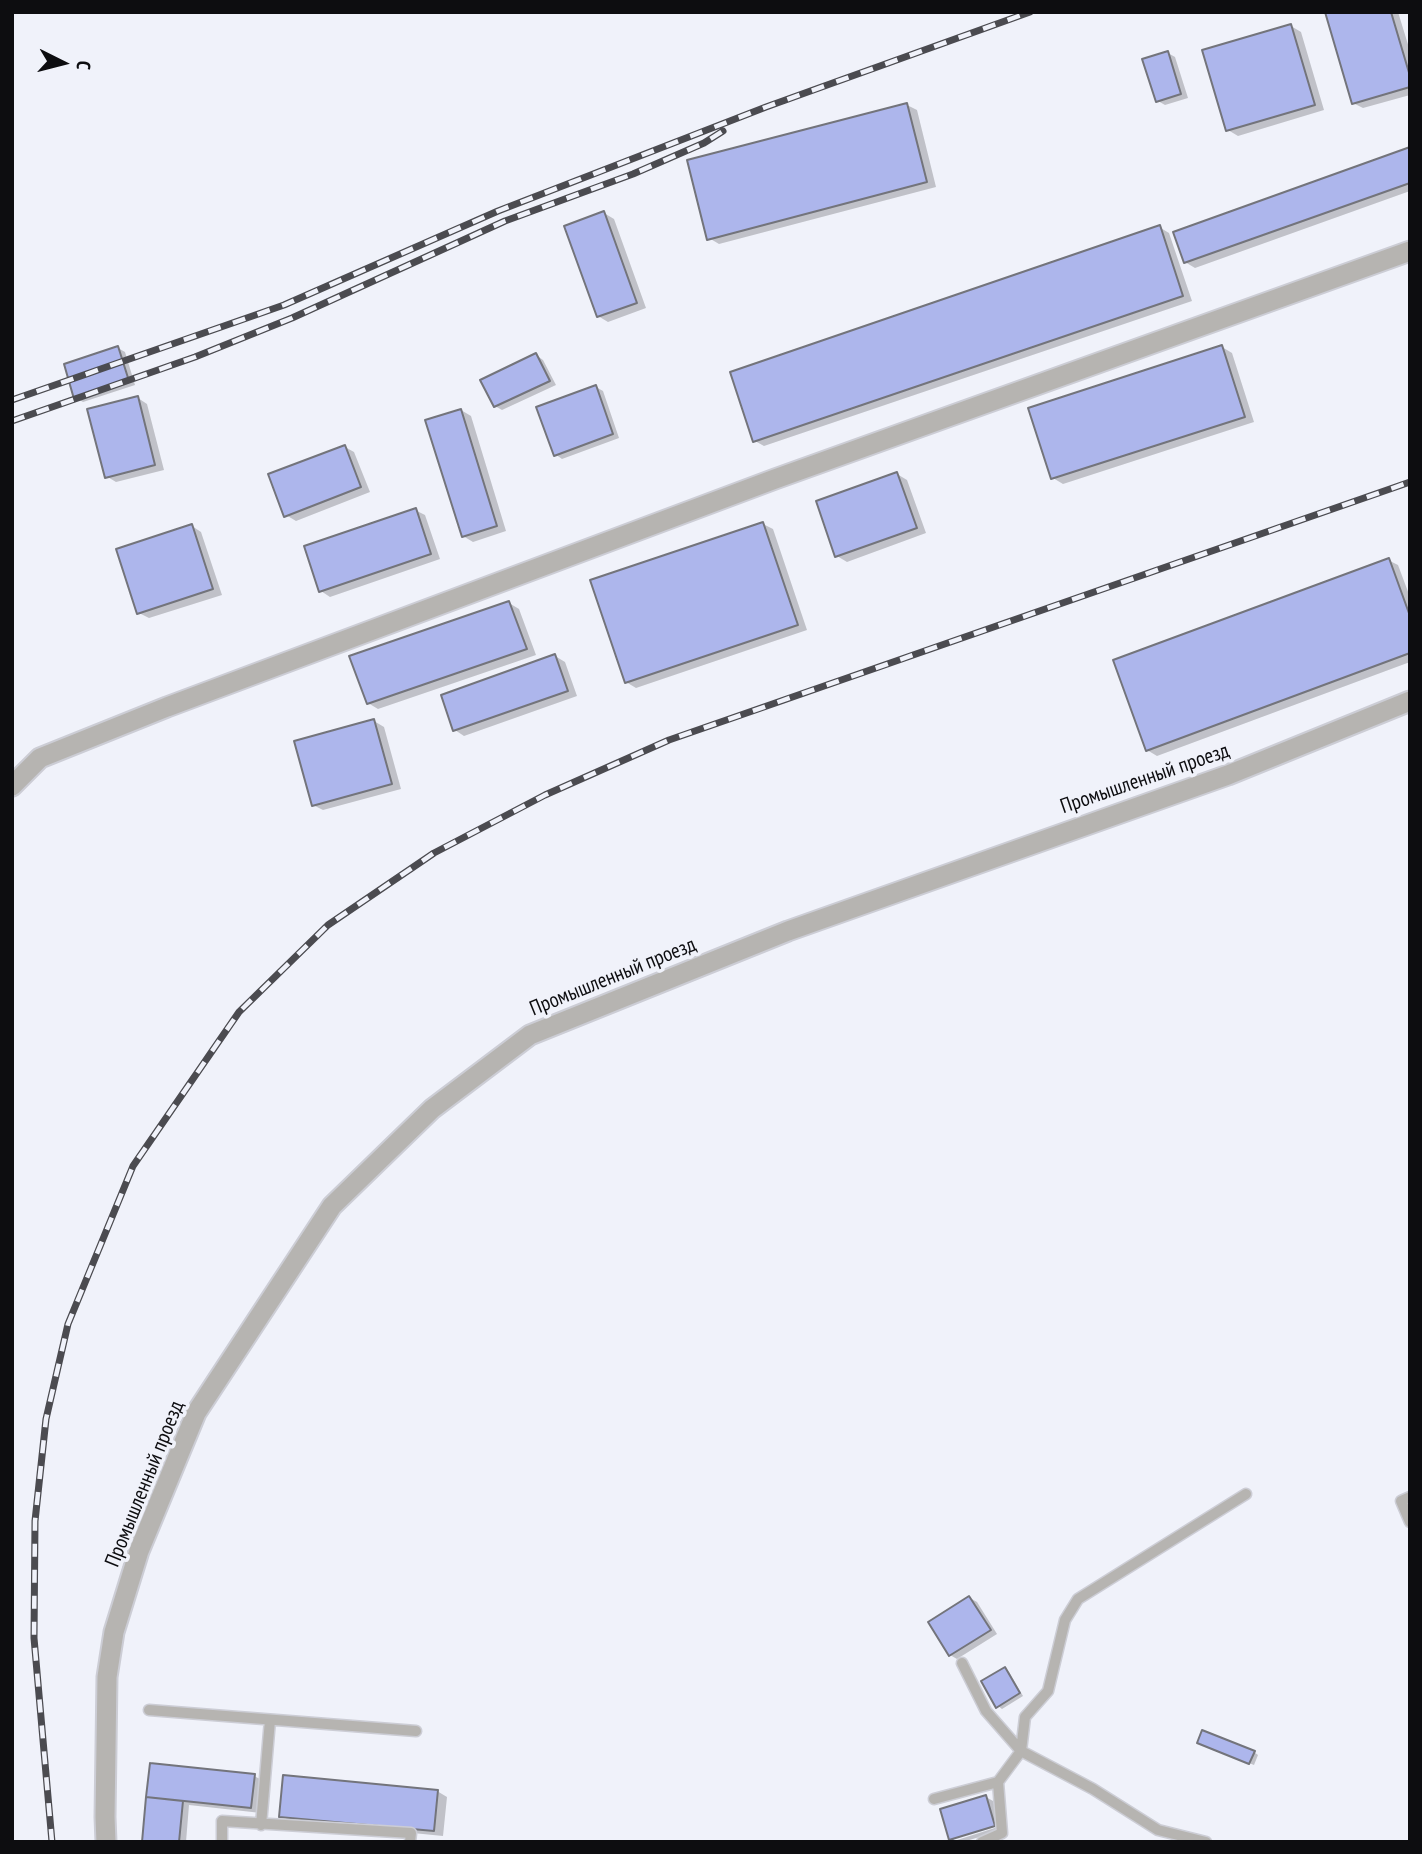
<!DOCTYPE html>
<meta charset="utf-8">
<style>
body{margin:0}
#map{position:relative;width:1422px;height:1854px;overflow:hidden;background:#f0f2fa;font-family:"PT Sans Narrow",sans-serif}
canvas{display:block}
.frame{position:absolute;inset:0;border:14px solid #0d0d10;pointer-events:none}
.north{position:absolute;left:28px;top:28px;width:70px;height:70px;-webkit-text-stroke:5px #f0f2fa;paint-order:stroke;rotate:96deg;font-size:19px;font-weight:700;line-height:28px;text-align:center;color:#0d0d10}
.north::after{content:'';display:block;margin:auto;width:24px;height:32px;background:#0d0d10;clip-path:polygon(50% 0,100% 100%,50% 72%,0 100%)}
</style>
<div id="map">
<canvas width="1422" height="1854"></canvas>
<div class="frame"></div>
<div class="north">С</div>
</div>
<script>
const ctx = document.querySelector('canvas').getContext('2d');
ctx.lineJoin = 'round';
function fillPath(path, color) { ctx.fillStyle = color; ctx.fill(path, 'evenodd'); }
const shape = rows => new Path2D(rows.map(r => 'M' + r).join(''));
function trace(path, color, width, dash) { ctx.strokeStyle = color; ctx.lineWidth = width; ctx.lineCap = dash ? 'butt' : 'round'; ctx.setLineDash(dash || []); ctx.stroke(path); }
function drawText(font, color, halo, rows, align = 'center') {
  ctx.font = font + ' "PT Sans Narrow",sans-serif'; ctx.lineWidth = 7; ctx.setLineDash([]); ctx.textBaseline = 'middle'; ctx.strokeStyle = halo; ctx.fillStyle = color; for (const [text, x, y, turn = 0] of rows) {
    ctx.save(); ctx.translate(x, y); ctx.rotate((+turn || 0) * Math.PI / 180); ctx.textAlign = isNaN(turn) ? turn : align; if (halo) ctx.strokeText(text, 0, 0); ctx.fillText(text, 0, 0); ctx.restore();
  }
}
fillPath(shape([
 [1326,12,1398,12,1410,51,1410,95,1363,108,1353,103],
 [1291,26,1301,32,1324,110,1238,136,1228,130],
 [1168,53,1175,57,1188,98,1165,105,1158,101],
 [907,105,917,110,936,187,719,244,709,238],
 [1410,149,1410,191,1195,268,1185,262],
 [604,213,614,219,646,308,608,322,598,316],
 [1159,227,1169,233,1192,301,764,446,755,441],
 [1222,347,1232,353,1254,422,1063,484,1053,478],
 [118,348,125,352,135,385,83,402,76,398],
 [536,355,543,360,556,385,502,410,495,406],
 [596,387,603,391,619,438,562,459,555,454],
 [138,398,147,404,164,470,116,482,106,476],
 [461,410,471,416,506,531,473,542,463,536],
 [345,447,354,452,370,492,296,521,286,515],
 [897,474,907,480,926,533,847,562,837,556],
 [415,510,425,515,440,559,330,597,321,591],
 [763,524,773,529,807,630,636,688,626,682],
 [192,526,201,532,222,595,149,618,139,613],
 [1388,560,1398,565,1410,597,1410,662,1157,756,1147,750],
 [509,603,519,609,536,655,378,709,368,703],
 [555,656,565,662,577,696,464,736,455,730],
 [374,721,384,727,401,789,323,810,313,805],
 [970,1598,977,1602,997,1634,957,1659,950,1655],
 [1005,1669,1009,1672,1023,1696,1002,1709,998,1706],
 [1203,1745,1254,1752,1258,1755,1254,1765],
 [254,1776,264,1781,261,1813,189,1805,186,1842,144,1842,154,1799,148,1796],
 [437,1791,447,1797,443,1836,291,1821,281,1816],
 [986,1797,993,1801,1000,1823,954,1837,954,1841,1001,1826,1002,1830,963,1842,955,1842,950,1839]
]), '#0003');
const building = shape([
 [1325,12,1391,12,1410,76,1410,87,1352,104,1325,12],
 [1291,24,1315,105,1226,131,1202,50,1291,24],
 [1168,51,1181,94,1156,102,1142,59,1168,51],
 [907,103,927,182,707,240,687,160,907,103],
 [1410,147,1410,183,1184,263,1173,232,1410,147],
 [604,211,637,303,597,317,564,226,604,211],
 [1160,225,1183,296,753,442,730,372,1160,225],
 [1222,345,1245,417,1051,479,1028,408,1222,345],
 [118,346,129,381,74,399,64,364,118,346],
 [536,353,550,381,494,407,480,380,536,353],
 [596,385,613,434,554,456,536,407,596,385],
 [138,396,155,465,105,478,87,409,138,396],
 [461,409,497,526,462,537,425,420,461,409],
 [345,445,361,487,284,517,268,474,345,445],
 [897,472,917,528,835,557,816,501,897,472],
 [416,508,431,554,319,592,304,546,416,508],
 [763,522,798,625,625,683,590,580,763,522],
 [192,524,213,589,137,614,116,549,192,524],
 [1389,558,1410,616,1410,653,1146,751,1113,660,1389,558],
 [509,601,527,649,367,704,349,656,509,601],
 [555,654,568,691,453,731,441,695,555,654],
 [374,719,392,784,312,806,294,741,374,719],
 [969,1596,991,1630,949,1656,928,1622,969,1596],
 [1005,1667,1020,1693,996,1708,981,1681,1005,1667],
 [1202,1730,1255,1751,1249,1764,1197,1743,1202,1730],
 [150,1763,255,1774,251,1808,146,1797,150,1763],
 [283,1775,438,1790,434,1831,279,1817,283,1775],
 [986,1795,995,1826,949,1840,940,1809,986,1795],
 [146,1797,183,1801,179,1842,142,1842,146,1797]
]);
fillPath(building, '#adb6ec');
trace(building, '#73747b', 2);
const service = shape([
 [1410,1497,1401,1501,1410,1522],
 [962,1663,986,1711,1021,1751],
 [149,1710,416,1731],
 [1021,1751,1025,1717,1048,1691,1065,1620,1078,1599,1246,1494],
 [934,1799,998,1782,1021,1751,1093,1789,1158,1830,1206,1842],
 [261,1825,270,1720],
 [222,1842,222,1821,411,1833,410,1842],
 [982,1842,1002,1833,998,1782]
]);
const minor = shape([
 [12,786,40,758,167,707,775,479,1410,251],
 [106,1842,105,1817,107,1677,114,1632,139,1551,196,1413,332,1206,432,1109,530,1035,788,931,1228,775,1410,701]
]);
trace(service, '#cccdd5', 13);
trace(minor, '#cccdd5', 23);
trace(service, '#b6b4b1', 10);
trace(minor, '#b6b4b1', 19);
const rail = shape([
 [12,400,284,305,498,211,766,107,1030,12],
 [12,421,195,357,292,318,505,221,633,174,704,143,723,131],
 [52,1842,34,1638,35,1521,46,1419,68,1324,133,1166,239,1012,328,925,434,853,545,795,669,740,1410,482]
]);
trace(rail, '#4b4b50', 7);
trace(rail, '#f0f2fa', 4.5, [13]);
drawText('21px', '#0d0d10', '#f0f2fa', [
 ["Промышленный проезд",1145,779,-19],
 ["Промышленный проезд",613,977,-22],
 ["Промышленный проезд",145,1484,-68]
]);
</script>
